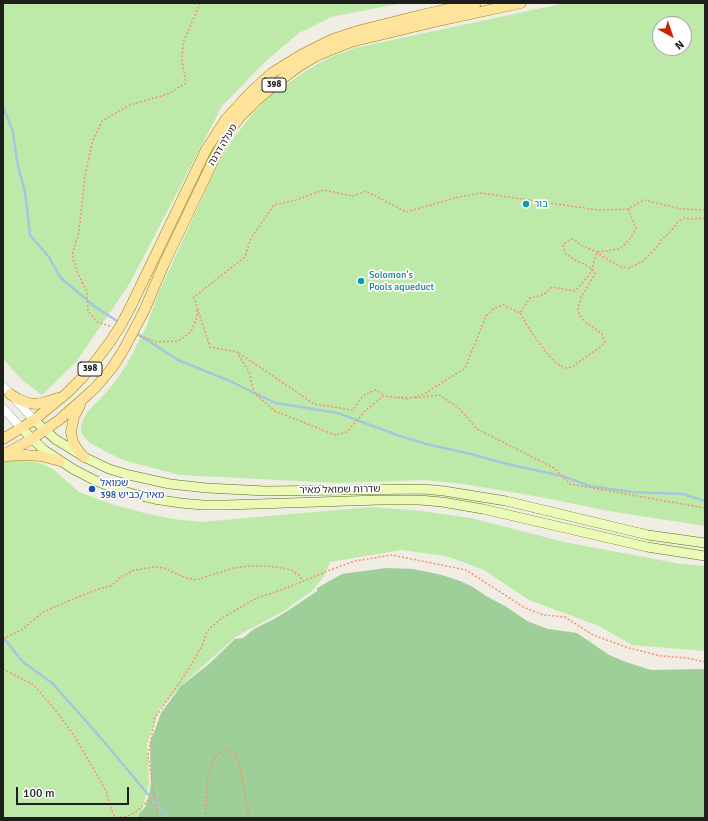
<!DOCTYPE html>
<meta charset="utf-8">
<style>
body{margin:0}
#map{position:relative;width:708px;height:821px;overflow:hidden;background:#efede4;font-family:Signika,sans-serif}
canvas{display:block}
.frame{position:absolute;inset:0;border:4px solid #1e1e1e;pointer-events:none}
.north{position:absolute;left:652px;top:16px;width:40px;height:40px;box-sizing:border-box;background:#fff;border:1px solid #a5a5a5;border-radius:50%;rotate:140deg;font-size:11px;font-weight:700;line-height:16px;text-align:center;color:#1e1e1e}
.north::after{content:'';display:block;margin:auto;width:14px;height:18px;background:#cc2300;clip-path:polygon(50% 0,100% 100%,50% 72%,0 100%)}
.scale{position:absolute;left:16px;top:787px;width:113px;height:18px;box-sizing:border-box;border:2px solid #1e1e1e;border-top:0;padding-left:5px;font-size:12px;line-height:14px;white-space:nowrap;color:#1e1e1e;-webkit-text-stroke:3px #fff;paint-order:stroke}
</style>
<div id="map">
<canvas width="708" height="821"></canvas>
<div class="frame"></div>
<div class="north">N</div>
<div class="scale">100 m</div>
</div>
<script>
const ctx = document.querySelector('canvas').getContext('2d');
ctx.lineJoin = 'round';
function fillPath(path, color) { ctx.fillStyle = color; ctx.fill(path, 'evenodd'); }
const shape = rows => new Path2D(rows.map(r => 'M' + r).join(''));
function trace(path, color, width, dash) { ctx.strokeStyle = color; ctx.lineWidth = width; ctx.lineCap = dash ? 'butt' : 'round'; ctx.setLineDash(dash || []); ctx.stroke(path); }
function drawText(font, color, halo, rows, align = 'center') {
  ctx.font = font + ' Signika,"Noto Sans Hebrew",sans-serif'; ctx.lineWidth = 3.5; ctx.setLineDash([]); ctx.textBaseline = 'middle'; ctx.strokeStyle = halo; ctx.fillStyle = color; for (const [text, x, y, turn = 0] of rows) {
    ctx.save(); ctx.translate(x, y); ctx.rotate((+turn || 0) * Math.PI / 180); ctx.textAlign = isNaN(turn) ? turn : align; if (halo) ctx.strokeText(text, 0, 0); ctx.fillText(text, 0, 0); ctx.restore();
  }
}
fillPath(shape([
 [3,3,403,3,331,17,299,33,265,62,222,106,130,283,76,362,42,395,22,380,3,359],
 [565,3,705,3,705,526,609,511,540,497,463,484,424,480,338,483,179,475,123,460,105,451,89,442,83,436,81,431,81,424,84,418,89,410,101,398,114,383,127,364,147,325,156,299,198,207,217,165,233,139,254,112,275,92,304,72,328,58,355,48],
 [660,24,684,24,684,48,660,48],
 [3,460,35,462,45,465,53,469,79,492,111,504,148,514,173,519,201,522,372,507,421,511,471,518,564,542,681,564,705,566,705,651,632,645,599,626,529,600,484,570,446,556,401,550,330,562,324,576,313,590,284,611,237,636,186,681,159,710,147,744,149,785,141,814,139,818,3,818]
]), '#beeaa9');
fillPath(shape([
 [386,568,413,569,442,575,460,581,473,587,486,596,505,606,527,621,548,629,577,633,609,655,626,662,651,670,702,669,705,670,705,818,137,818,145,807,149,795,151,783,150,743,161,713,181,686,210,663,235,639,243,638,254,629,274,619,289,610,317,591,317,588,319,587,342,574]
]), '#9fcf98');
trace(shape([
 [3,107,13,132,17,162,25,192,30,235,49,257,60,277,94,306,120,323],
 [136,333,178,360,230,381,275,403,338,413,397,435,426,444,471,454,503,463,562,476,590,486,631,492,683,494,705,501],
 [3,637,23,662,52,683,94,730,168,818]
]), '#a4c7dd', 2.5);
const tertiary = shape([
 [3,386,34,420],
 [3,408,21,428]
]);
const secondary = shape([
 [34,420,55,439,84,457,109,469,129,475,170,484,207,488,266,491,423,489,444,491,506,501,648,535,705,543],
 [21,428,44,450,73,469,94,480,116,489,134,494,154,499,180,503,203,505,226,505,379,500,419,500,442,502,483,509,647,547,705,556]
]);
const primary = shape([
 [131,306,206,150,226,119,251,92,272,73,301,55,333,39,361,30,421,15,476,3],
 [144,311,164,264,214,159,228,133,240,117,256,101,278,82,298,67,316,56,333,49,351,42,434,22,521,3],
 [10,394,18,399,28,403,36,404,45,402,58,398],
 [80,405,74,417,71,432,73,442,77,449,84,457],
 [3,439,34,420,67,393,81,379,95,362,110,342],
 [3,455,32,439,59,420,84,398,96,387,112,368,124,349],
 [5,456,25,455,41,456,60,461]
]);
trace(tertiary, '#a5a5a5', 9);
trace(secondary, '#577704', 10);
trace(primary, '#988000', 11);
trace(shape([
 [628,209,636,229,629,240,620,249,597,252,590,274,575,291,552,287,543,295,530,298,520,313,503,305,493,309,486,316,465,368,424,394,407,399,383,396,364,412,347,432,335,435,275,411,254,393,249,372,237,352,210,347,194,297,245,257,251,238,274,205,296,200,324,190,353,196,366,191,406,212,455,198,480,193,598,210,628,209,644,200,681,209,705,210],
 [520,313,528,327,545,351,556,363,565,368,572,367,587,356,599,348,605,342,602,334,593,327,585,322,579,314,578,309,581,297,595,274,592,269,584,264,575,260,565,253,563,246,566,242,572,239,583,246,597,252,605,258,622,267,629,268,643,261,659,245,661,240,670,232,678,222,684,218,692,219,705,218],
 [110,326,97,322,88,311,87,292,78,274,72,255,79,232,85,176,92,143,102,121,130,105,168,94,186,83,182,61,183,43,200,3],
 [140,336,157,342,178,341,191,332,197,317,197,310],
 [239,353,314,404,353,410,363,396,375,390,385,395],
 [397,397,411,398],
 [415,398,439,395,459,408,477,429,554,468,570,484,705,508],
 [3,639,23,629,43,612,76,598,99,589,111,586,121,577,134,570,156,567,164,568,186,578,196,580,233,568,250,566,269,566,282,568,291,570,299,575,303,581],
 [3,669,34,685,56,711,75,737,106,791,113,814,116,817,122,817,128,816,137,811,154,795],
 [158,818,148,756,155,718,186,673,202,646,207,631,222,618,257,598,284,589,330,570,355,561,392,555,466,570,525,608,544,615,565,617,593,635,629,648,661,656,687,658,705,662],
 [205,818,208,777,216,756,224,750,236,754,240,767,249,818]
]), '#fb9169', 1.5, [2, 2]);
trace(tertiary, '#fff', 8);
trace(secondary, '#ebfab7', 9);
trace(primary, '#fde39c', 10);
const primaryBridge = shape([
 [110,342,121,325,131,306],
 [124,349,144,311]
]);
trace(primaryBridge, '#988000', 11, []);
trace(primaryBridge, '#fde39c', 10);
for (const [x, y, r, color] of [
 [526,204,4,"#0f9aa8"],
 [361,281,4,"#0f9aa8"],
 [92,489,4,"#1a4fb4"]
]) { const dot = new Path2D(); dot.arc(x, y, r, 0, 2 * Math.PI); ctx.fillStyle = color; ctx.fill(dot); trace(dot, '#fff', 1.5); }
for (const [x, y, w] of [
 [274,85,24],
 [90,369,24]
]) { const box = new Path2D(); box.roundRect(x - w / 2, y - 7, w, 14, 3); ctx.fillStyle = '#fff'; ctx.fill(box); trace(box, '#1e1e1e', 1); }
drawText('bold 9px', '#1e1e1e', null, [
 ["398",274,85],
 ["398",90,369]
]);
drawText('10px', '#1e1e1e', '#fff', [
 ["מעלה דרגה",223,145,-59],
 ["שדרות שמואל מאיר",340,490,-1]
]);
drawText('10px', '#0d838f', '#fff', [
 ["בור",534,204],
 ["Solomon's",369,275],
 ["Pools aqueduct",369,287]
], 'left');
drawText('10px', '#164399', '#fff', [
 ["שמואל",100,483],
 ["מאיר/כביש 398",100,495]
], 'left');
</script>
